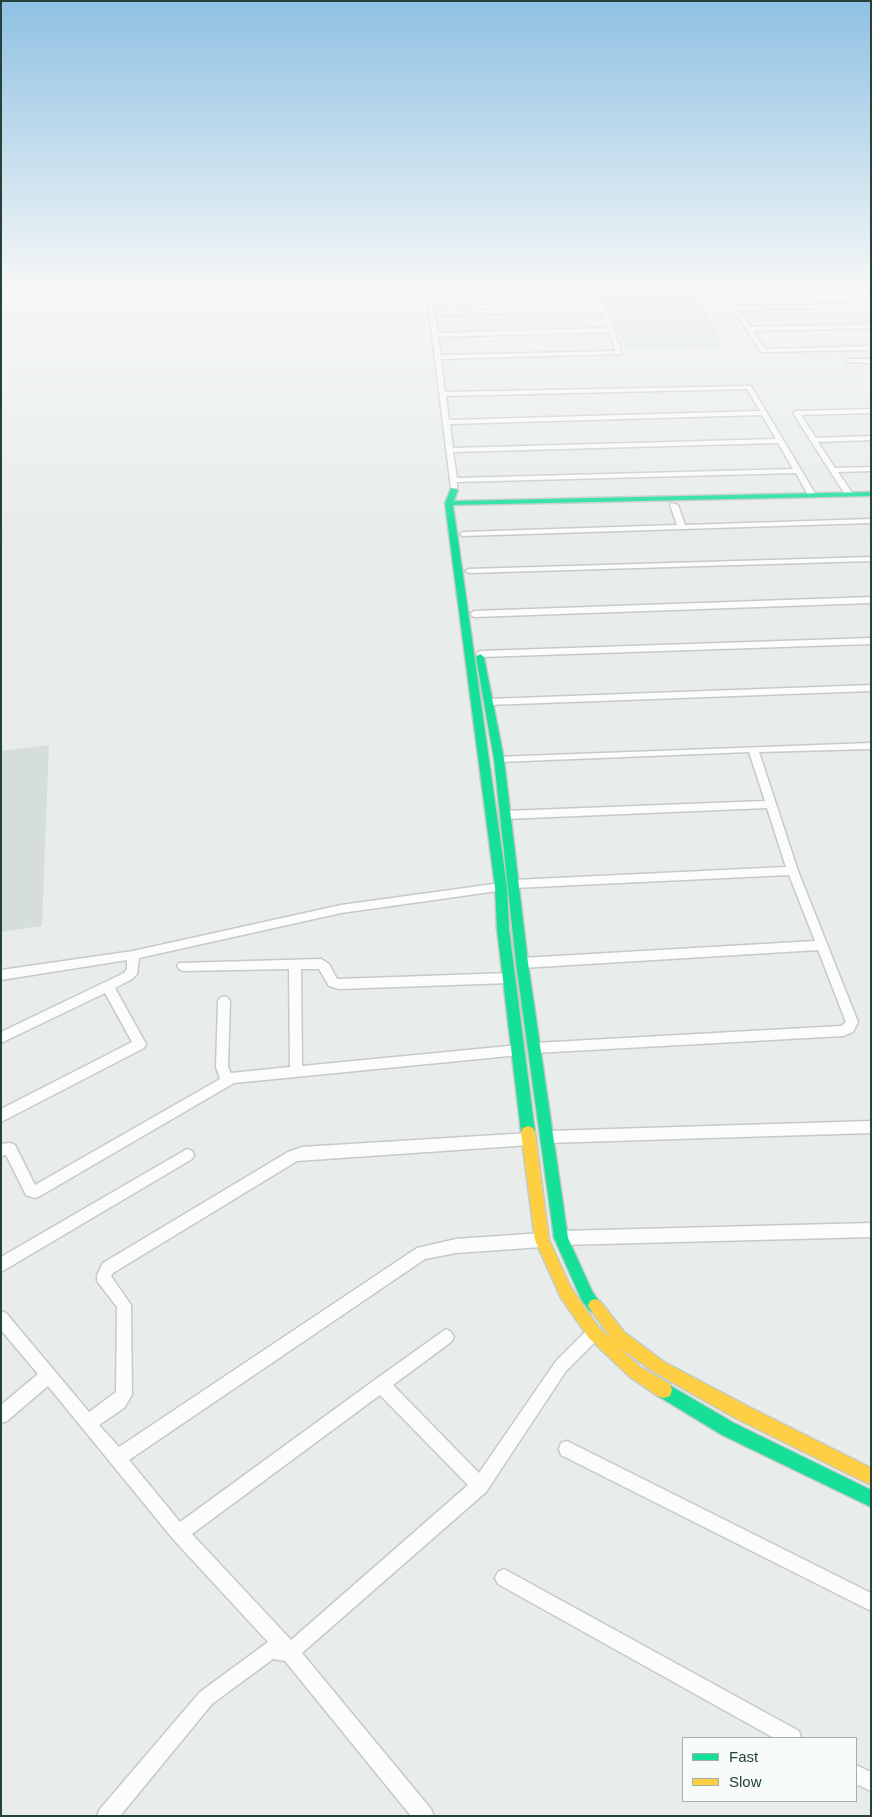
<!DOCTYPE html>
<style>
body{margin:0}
#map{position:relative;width:872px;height:1817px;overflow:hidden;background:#e8edeb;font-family:Helvetica,sans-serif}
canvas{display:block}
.frame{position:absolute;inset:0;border:2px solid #24423a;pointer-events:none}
.legend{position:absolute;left:682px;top:1737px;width:175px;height:65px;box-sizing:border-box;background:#f7fbf9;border:1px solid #a3b1ad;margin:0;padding:6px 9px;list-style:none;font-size:15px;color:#24423a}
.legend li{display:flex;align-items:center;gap:10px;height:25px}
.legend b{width:25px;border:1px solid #a3b1ad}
</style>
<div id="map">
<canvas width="872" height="1817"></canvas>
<div class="frame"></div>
<ul class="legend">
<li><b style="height:6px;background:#16e098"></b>Fast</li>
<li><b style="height:6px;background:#ffcf43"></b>Slow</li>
</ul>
</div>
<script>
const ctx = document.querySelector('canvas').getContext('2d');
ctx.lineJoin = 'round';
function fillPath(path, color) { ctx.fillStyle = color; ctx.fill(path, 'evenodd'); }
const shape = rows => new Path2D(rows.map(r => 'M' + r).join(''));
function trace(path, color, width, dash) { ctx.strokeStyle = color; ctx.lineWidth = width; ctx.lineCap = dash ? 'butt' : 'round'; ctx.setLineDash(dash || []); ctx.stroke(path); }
fillPath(shape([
 [694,290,724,347,625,349,602,293],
 [49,745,42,926,1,932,1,751]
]), '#d6dedb');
const street = shape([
 [426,287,432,287,433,294,700,287,695,291,601,293,622,354,441,359,445,392,751,386,816,495,809,497,796,473,457,482,457,488,451,488,426,287],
 [595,293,600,308,435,311,433,298,595,293],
 [602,312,608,328,438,333,435,315,602,312],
 [609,332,616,351,441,355,438,337,609,332],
 [747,389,760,411,449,420,446,396,747,389],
 [762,415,776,439,453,448,450,424,762,415],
 [778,443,793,469,457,478,453,452,778,443],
 [719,287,792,287,789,289,727,290,737,306,871,303,871,307,739,310,751,327,871,324,871,328,753,331,765,349,871,346,871,350,761,352,719,287],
 [849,359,871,359,871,363,847,362,847,360,849,359],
 [871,409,871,413,801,415,816,438,871,436,871,440,818,442,835,468,871,467,871,471,838,472,853,494,846,496,793,413,796,411,871,409],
 [671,503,678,505,685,525,871,519,871,523,463,536,459,534,463,532,677,525,670,505,671,503],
 [871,557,871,561,469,573,465,571,469,569,871,557],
 [871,597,871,603,474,617,470,614,474,611,871,597],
 [871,638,871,644,480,657,476,654,480,651,871,638],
 [871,685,871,691,488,705,483,702,488,699,871,685],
 [871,743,871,749,759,752,798,871,858,1022,853,1032,843,1036,535,1053,531,1052,529,1048,531,1044,535,1043,841,1026,846,1022,818,950,522,968,518,966,516,963,518,960,522,958,815,941,789,875,514,888,508,884,514,880,786,867,767,808,506,819,501,815,506,811,765,801,749,752,499,762,495,761,494,759,495,757,871,743],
 [501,883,507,887,505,890,341,913,139,958,137,974,132,979,115,988,146,1044,144,1048,1,1122,1,1109,132,1042,105,993,1,1043,1,1032,124,973,127,969,127,960,1,980,1,970,133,951,341,905,501,883],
 [321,959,329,964,337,979,339,979,509,973,513,975,515,978,513,981,509,983,339,989,329,986,319,969,301,969,302,1066,519,1045,523,1046,525,1050,523,1054,519,1055,234,1083,40,1196,35,1198,26,1195,6,1155,1,1156,1,1144,10,1143,15,1145,35,1185,220,1079,216,1067,218,1001,220,998,224,996,228,998,230,1001,228,1067,231,1073,290,1067,289,969,183,971,179,969,177,966,179,963,321,959],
 [871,1121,871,1133,548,1143,543,1141,541,1137,543,1133,548,1131,871,1121],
 [529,1133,534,1135,536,1139,534,1143,529,1145,297,1161,113,1273,111,1276,131,1305,132,1395,124,1408,99,1425,119,1447,417,1248,456,1239,542,1233,547,1235,549,1240,547,1245,542,1247,456,1253,425,1259,129,1460,180,1522,376,1379,446,1329,451,1332,454,1337,451,1342,393,1385,479,1473,556,1361,589,1328,594,1326,599,1328,602,1333,599,1338,566,1371,486,1492,302,1653,431,1809,434,1816,411,1816,285,1661,273,1659,212,1704,120,1816,97,1816,100,1809,200,1692,268,1642,173,1539,48,1386,7,1421,1,1423,1,1405,38,1374,1,1330,1,1311,6,1313,89,1412,116,1392,117,1307,97,1281,97,1275,103,1263,288,1152,302,1147,529,1133],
 [380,1395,468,1485,291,1640,192,1534,380,1395],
 [187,1149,192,1151,194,1155,192,1159,1,1272,1,1257,187,1149],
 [871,1223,871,1237,561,1245,556,1243,554,1238,556,1233,561,1231,871,1223],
 [567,1441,871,1593,871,1611,561,1455,559,1449,561,1443,567,1441],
 [504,1569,799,1731,801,1738,774,1738,498,1584,495,1578,498,1572,504,1569],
 [856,1765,871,1772,871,1791,856,1784,856,1765]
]);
const fast = shape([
 [451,488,458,490,454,501,871,492,871,496,453,505,507,887,509,929,535,1132,533,1136,528,1138,523,1136,521,1132,497,929,495,887,445,503,451,488],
 [480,654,484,657,504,759,528,963,568,1238,592,1291,602,1306,600,1311,595,1313,590,1311,582,1301,554,1238,516,963,494,759,476,657,480,654],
 [664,1382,734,1423,871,1490,871,1507,722,1435,658,1396,656,1390,658,1384,664,1382]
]);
const slow = shape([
 [528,1126,533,1128,535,1132,549,1240,571,1288,599,1328,611,1338,588,1306,590,1301,595,1299,600,1301,624,1332,664,1362,749,1407,871,1468,871,1485,737,1419,654,1372,619,1347,640,1367,670,1384,672,1390,670,1396,664,1398,658,1396,630,1377,589,1338,561,1298,535,1240,521,1132,523,1128,528,1126]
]);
trace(street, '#c5cac8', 3);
trace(fast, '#c3cbc8', 3);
trace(slow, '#c3cbc8', 3);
fillPath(street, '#fcfcfc');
fillPath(fast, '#16e098');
fillPath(slow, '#ffcf43');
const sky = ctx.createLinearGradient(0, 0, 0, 541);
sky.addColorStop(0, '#8fc1e3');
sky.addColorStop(0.53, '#f5f7f6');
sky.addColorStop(1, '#f5f7f600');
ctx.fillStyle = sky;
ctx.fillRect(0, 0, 872, 541);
</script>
